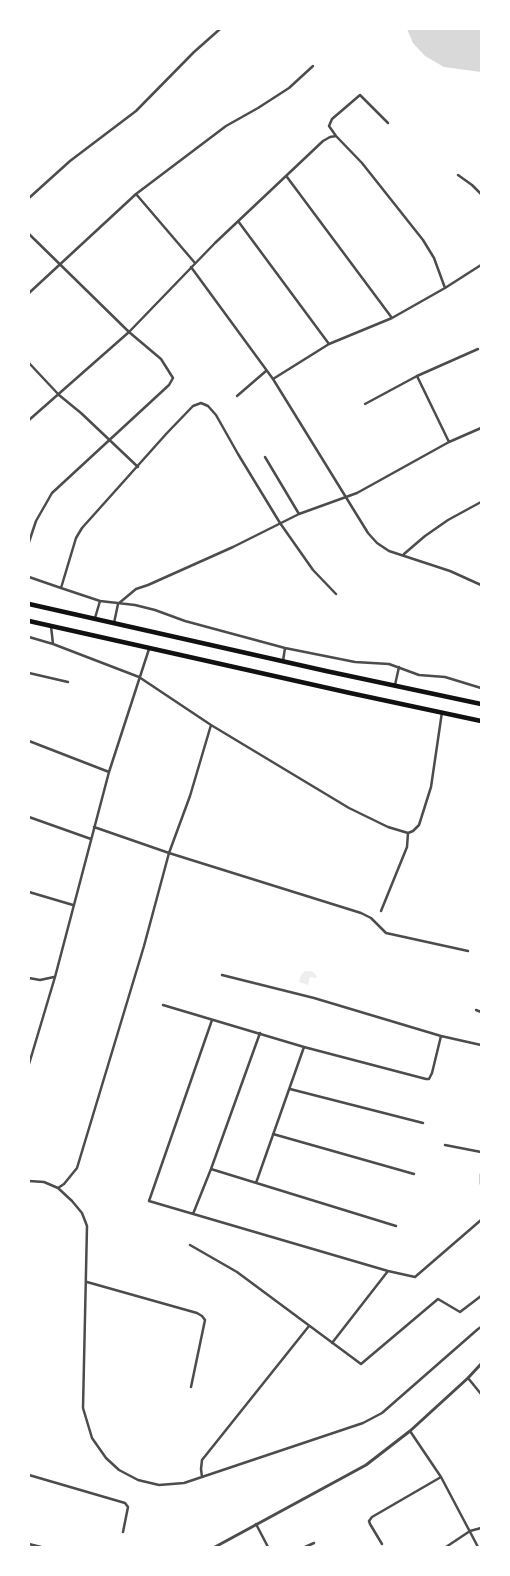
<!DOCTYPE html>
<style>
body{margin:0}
#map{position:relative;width:510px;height:1576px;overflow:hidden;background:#fff;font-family:Montserrat,sans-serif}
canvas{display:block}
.frame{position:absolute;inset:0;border:30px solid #fff;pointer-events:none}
</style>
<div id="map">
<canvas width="510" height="1576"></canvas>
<div class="frame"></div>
</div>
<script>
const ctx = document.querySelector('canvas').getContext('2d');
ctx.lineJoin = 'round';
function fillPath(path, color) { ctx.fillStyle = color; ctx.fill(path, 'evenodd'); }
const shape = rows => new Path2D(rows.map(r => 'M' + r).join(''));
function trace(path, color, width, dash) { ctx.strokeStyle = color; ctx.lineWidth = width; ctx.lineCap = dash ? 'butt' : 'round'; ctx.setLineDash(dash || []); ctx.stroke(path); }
fillPath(shape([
 [305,971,312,971,317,976,316,978,310,977,308,985,299,982,301,975]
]), '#eee');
fillPath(shape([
 [407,29,481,29,481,72,444,67,425,56,413,43]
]), '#d9d9d9');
trace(shape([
 [388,123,360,95,332,119,329,126,336,136,362,163,423,240,434,258,445,288],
 [458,175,472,185,481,194],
 [287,177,392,318],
 [136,194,195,263],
 [29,198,70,161,136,111,194,52,220,29],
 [238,221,329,344],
 [29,234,129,332,161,359,173,378,169,385,52,493,36,521,29,542],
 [191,267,273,379,368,533,377,543,389,551,450,571,481,585],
 [29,293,136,194,226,126,258,108,289,88,313,66],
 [29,363,59,395,81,413,138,467],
 [417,376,478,349],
 [273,379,329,344,392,318,445,288,481,265],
 [237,396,266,371],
 [365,404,417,376,449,442],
 [29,420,129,332,215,243,323,141,330,137,336,136],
 [265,457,299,514],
 [404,554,425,536,448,520,481,502],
 [29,577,61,588],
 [100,601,135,605,155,610,185,621,285,648,355,662,389,664,419,675,445,677,481,688],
 [95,618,100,601,61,588,76,538,82,528,167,433,193,406,201,403,208,406,216,415,238,454,280,523,313,570,336,594],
 [114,623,118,604,136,589,148,585,233,547,299,514,357,493,449,442,481,428],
 [29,637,53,644,51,626],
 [53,644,139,677,211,725,349,808,388,827,408,833,413,831,419,825,431,787,442,712],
 [283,661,285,648],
 [29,673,68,682],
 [395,685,399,667],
 [29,741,109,772],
 [29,817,91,839],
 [94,827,169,853,361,913,371,918,386,933,468,951],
 [29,892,73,905],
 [381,911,407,847,408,833],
 [222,975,314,998,441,1036,481,1045],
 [29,978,40,980,54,977],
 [163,1005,304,1047,426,1079,429,1079,432,1073,441,1036],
 [476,1010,481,1012],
 [212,1020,149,1201,388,1271,415,1277,481,1220],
 [29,1064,55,977,109,772,149,649],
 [290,1089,423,1123],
 [273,1134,414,1174],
 [445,1145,481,1152],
 [211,1169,396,1226],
 [481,1174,481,1184],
 [29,1181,44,1182,58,1188,72,1201,82,1213,87,1226,83,1408,92,1438,106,1458,119,1470,138,1480,159,1485,184,1483,363,1423,382,1413,478,1329,481,1327],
 [256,1183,304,1047],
 [58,1188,64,1184,77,1168,144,946,169,853,190,796,211,725],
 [193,1214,211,1169,260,1033],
 [190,1245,237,1272,361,1364,438,1299,460,1312,481,1296],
 [87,1282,197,1313,202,1316,205,1320,191,1387],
 [332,1343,388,1271],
 [468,1378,481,1394],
 [410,1431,441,1477,478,1547],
 [29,1475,125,1503,128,1507,123,1532],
 [202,1477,201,1469,202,1460,309,1326],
 [256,1524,268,1547],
 [29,1544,41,1547],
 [382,1544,370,1524,369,1521,372,1517,441,1477],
 [305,1547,314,1543],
 [446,1547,470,1531,481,1528]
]), '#4c4c4c', 2.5);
trace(shape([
 [215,1547,366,1465,410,1431,468,1378,481,1364]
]), '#4c4c4c', 3);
trace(shape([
 [29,604,326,671,481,704],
 [29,621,350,693,481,721]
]), '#111', 4.5);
</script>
